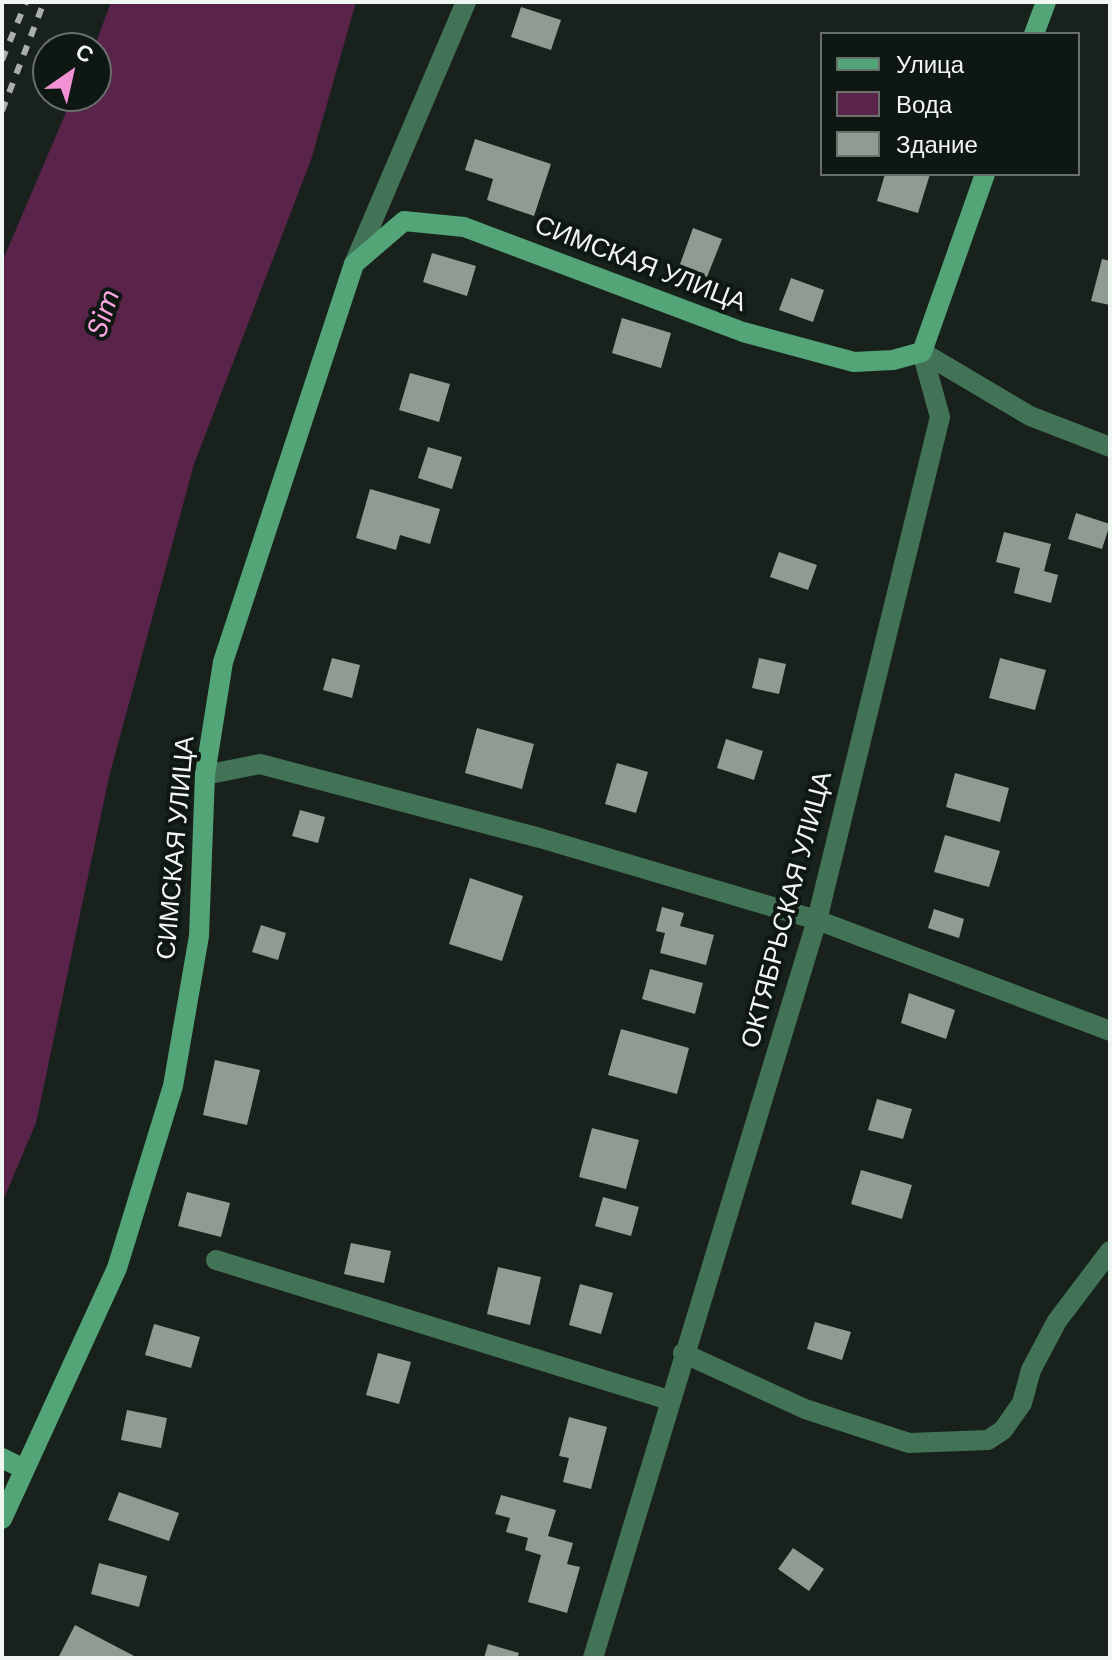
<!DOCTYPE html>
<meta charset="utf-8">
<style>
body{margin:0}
#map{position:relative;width:1112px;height:1660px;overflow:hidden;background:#18211b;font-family:"DM Sans",sans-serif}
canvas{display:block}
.frame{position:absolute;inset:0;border:4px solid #f0f6f2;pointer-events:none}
.legend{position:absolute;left:820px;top:32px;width:260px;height:144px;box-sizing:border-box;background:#0f1712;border:2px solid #69706c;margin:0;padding:10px 14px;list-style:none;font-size:24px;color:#f0f6f2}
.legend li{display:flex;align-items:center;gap:16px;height:40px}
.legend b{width:40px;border:2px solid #69706c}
.north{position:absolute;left:32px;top:32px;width:80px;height:80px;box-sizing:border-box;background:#0f1712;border:2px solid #69706c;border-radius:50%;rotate:34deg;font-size:22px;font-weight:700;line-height:32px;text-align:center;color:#f0f6f2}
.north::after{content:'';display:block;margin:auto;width:28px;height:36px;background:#f391d5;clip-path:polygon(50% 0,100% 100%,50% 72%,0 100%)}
</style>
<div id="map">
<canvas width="1112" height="1660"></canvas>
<div class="frame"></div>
<ul class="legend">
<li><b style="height:10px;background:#53a477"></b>Улица</li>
<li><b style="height:22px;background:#59234a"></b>Вода</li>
<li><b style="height:22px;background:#8f9b93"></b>Здание</li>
</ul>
<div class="north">С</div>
</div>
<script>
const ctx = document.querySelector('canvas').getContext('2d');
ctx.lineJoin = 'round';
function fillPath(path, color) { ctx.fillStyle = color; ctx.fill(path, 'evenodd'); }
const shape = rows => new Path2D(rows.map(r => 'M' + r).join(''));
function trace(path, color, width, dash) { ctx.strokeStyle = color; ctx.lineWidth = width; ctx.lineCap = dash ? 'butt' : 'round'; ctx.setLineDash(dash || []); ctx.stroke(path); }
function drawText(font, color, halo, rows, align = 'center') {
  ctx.font = font + ' "DM Sans",sans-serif'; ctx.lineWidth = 8; ctx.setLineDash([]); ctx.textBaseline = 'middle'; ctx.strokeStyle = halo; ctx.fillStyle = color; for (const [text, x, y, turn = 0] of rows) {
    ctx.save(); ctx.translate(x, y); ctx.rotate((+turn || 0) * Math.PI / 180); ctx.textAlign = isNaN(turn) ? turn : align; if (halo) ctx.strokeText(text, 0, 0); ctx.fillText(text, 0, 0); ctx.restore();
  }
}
fillPath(shape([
 [111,2,356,2,311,160,194,464,109,777,36,1123,2,1203,2,262,73,96,96,96,94,48]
]), '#59234a');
fillPath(shape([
 [521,7,561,20,551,50,511,37],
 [475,139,551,164,534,216,487,200,493,179,465,170],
 [885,174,930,174,918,213,877,201],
 [693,228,722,239,707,277,679,267],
 [432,253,476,266,467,296,423,282],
 [1102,259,1110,261,1110,305,1091,301],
 [791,278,824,290,813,322,779,310],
 [622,318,671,333,661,368,612,353],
 [410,373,450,384,439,422,399,410],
 [428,447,462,457,452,489,418,478],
 [370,489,440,509,430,544,400,535,396,550,356,538],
 [1076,513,1110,524,1102,549,1068,539],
 [1004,532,1051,544,1044,571,1058,575,1051,603,1014,593,1020,568,996,562],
 [779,552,817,565,808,590,770,577],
 [332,658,360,665,352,698,323,690],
 [759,658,786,664,779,694,752,688],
 [1000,658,1046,670,1035,710,989,698],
 [477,728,534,744,522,789,465,773],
 [726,739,763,751,754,780,717,768],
 [617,763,648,772,636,813,605,804],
 [955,773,1009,788,1000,822,946,807],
 [300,810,325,817,318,843,292,836],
 [945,835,1000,851,989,887,934,872],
 [470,878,523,896,502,961,449,944],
 [662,907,684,913,680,926,714,935,706,965,660,953,665,933,656,931],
 [934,909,964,919,959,938,928,928],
 [261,925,286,933,278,960,252,952],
 [650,969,703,983,695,1014,642,999],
 [909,993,955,1010,946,1039,901,1023],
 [621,1029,689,1048,677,1094,608,1075],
 [215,1060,260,1070,247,1125,203,1115],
 [877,1099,912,1109,903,1139,868,1130],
 [592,1128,639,1140,626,1189,579,1177],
 [861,1170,912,1185,902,1219,851,1204],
 [187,1192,230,1203,221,1237,178,1226],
 [603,1197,639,1207,631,1236,595,1226],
 [351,1243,391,1251,384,1283,344,1274],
 [498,1267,541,1277,530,1325,487,1314],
 [580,1284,613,1293,601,1334,569,1325],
 [815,1322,851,1332,842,1360,807,1349],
 [154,1324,200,1337,191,1368,145,1355],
 [378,1353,411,1362,399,1404,366,1395],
 [127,1410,167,1418,161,1448,121,1440],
 [569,1417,607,1427,591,1489,563,1482,569,1458,559,1456],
 [119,1492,179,1513,169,1541,108,1520],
 [501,1495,556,1510,548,1536,573,1543,567,1564,580,1567,567,1613,528,1602,541,1555,525,1550,528,1538,506,1532,510,1518,495,1514],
 [793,1548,824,1569,809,1591,778,1569],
 [99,1563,147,1576,139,1607,91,1594],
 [75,1625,138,1658,58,1658],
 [488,1644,519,1653,517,1658,484,1658]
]), '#8f9b93');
trace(shape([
 [354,264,466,2],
 [922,352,1030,416,1110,447],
 [205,775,260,764,540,838,817,920,1110,1031],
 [216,1260,669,1400],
 [683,1353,805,1409,909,1443,988,1440,1003,1430,1022,1403,1031,1370,1057,1321,1110,1251],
 [593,1658,817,920,940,417,922,352]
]), '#437357', 20);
trace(shape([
 [1034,34,1046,2],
 [2,1458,24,1469],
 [2,1519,117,1268,173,1086,199,936,205,775,223,662,354,264,404,221,464,227,743,332,854,362,893,360,922,352,985,174]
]), '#53a477', 20);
trace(shape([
 [2,60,26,2],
 [2,111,44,2]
]), '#a9b0ac', 6, [10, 10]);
drawText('26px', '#f0f6f2', '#0f1712', [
 ["СИМСКАЯ УЛИЦА",640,265,21],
 ["СИМСКАЯ УЛИЦА",177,848,-85],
 ["ОКТЯБРЬСКАЯ УЛИЦА",788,910,-75]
]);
drawText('italic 28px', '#fca6e1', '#0f1712', [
 ["Sim",105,314,-72]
]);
</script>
